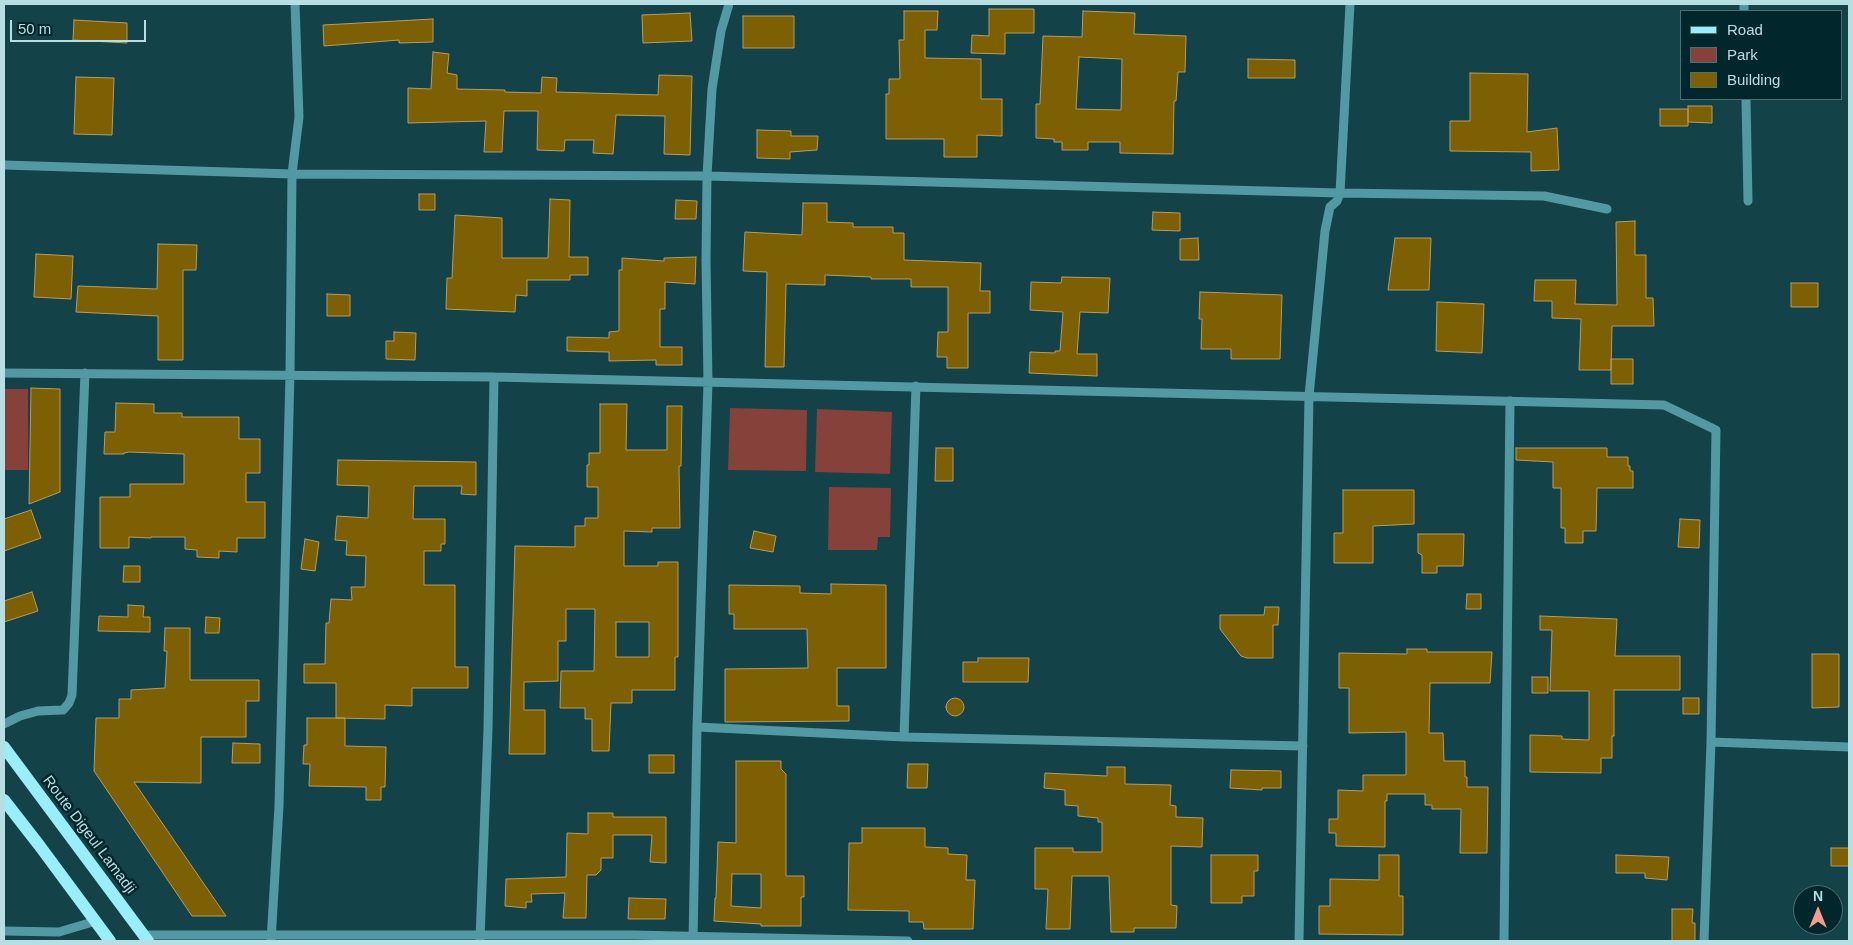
<!DOCTYPE html>
<style>
body{margin:0}
#map{position:relative;width:1853px;height:945px;overflow:hidden;background:#134248;font-family:Arial,sans-serif}
canvas{display:block}
.frame{position:absolute;inset:0;border:5px solid #b6dee3;pointer-events:none}
.legend{position:absolute;left:1680px;top:10px;width:162px;height:90px;box-sizing:border-box;background:#01272c;border:1px solid #497075;margin:0;padding:6px 9px;list-style:none;font-size:15px;color:#b6dee3}
.legend li{display:flex;align-items:center;gap:10px;height:25px}
.legend b{width:25px;border:1px solid #497075}
.north{position:absolute;left:1793px;top:885px;width:50px;height:50px;box-sizing:border-box;background:#01272c;border:1px solid #497075;border-radius:50%;rotate:0deg;font-size:14px;font-weight:700;line-height:20px;text-align:center;color:#b6dee3}
.north::after{content:'';display:block;margin:auto;width:18px;height:22px;background:#f59c92;clip-path:polygon(50% 0,100% 100%,50% 72%,0 100%)}
.scale{position:absolute;left:10px;top:20px;width:136px;height:22px;box-sizing:border-box;border:2px solid #b6dee3;border-top:0;padding-left:6px;font-size:15px;line-height:18px;white-space:nowrap;color:#b6dee3;-webkit-text-stroke:4px #01272c;paint-order:stroke}
</style>
<div id="map">
<canvas width="1853" height="945"></canvas>
<div class="frame"></div>
<ul class="legend">
<li><b style="height:6px;background:#9aeef9"></b>Road</li>
<li><b style="height:14px;background:#86413b"></b>Park</li>
<li><b style="height:14px;background:#7d5f04"></b>Building</li>
</ul>
<div class="north">N</div>
<div class="scale">50 m</div>
</div>
<script>
const ctx = document.querySelector('canvas').getContext('2d');
ctx.lineJoin = 'round';
function fillPath(path, color) { ctx.fillStyle = color; ctx.fill(path, 'evenodd'); }
const shape = rows => new Path2D(rows.map(r => 'M' + r).join(''));
function trace(path, color, width, dash) { ctx.strokeStyle = color; ctx.lineWidth = width; ctx.lineCap = dash ? 'butt' : 'round'; ctx.setLineDash(dash || []); ctx.stroke(path); }
function drawText(font, color, halo, rows, align = 'center') {
  ctx.font = font + ' Arial,sans-serif'; ctx.lineWidth = 5; ctx.setLineDash([]); ctx.textBaseline = 'middle'; ctx.strokeStyle = halo; ctx.fillStyle = color; for (const [text, x, y, turn = 0] of rows) {
    ctx.save(); ctx.translate(x, y); ctx.rotate((+turn || 0) * Math.PI / 180); ctx.textAlign = isNaN(turn) ? turn : align; if (halo) ctx.strokeText(text, 0, 0); ctx.fillText(text, 0, 0); ctx.restore();
  }
}
fillPath(shape([
 [4,389,28,389,28,470,4,470],
 [730,408,807,410,806,471,728,470],
 [817,409,892,412,890,474,815,472],
 [829,487,891,488,890,537,878,537,877,550,828,550]
]), '#86413b');
const building = shape([
 [989,9,1034,9,1034,33,1005,33,1005,54,971,53,972,35,989,36,989,9],
 [904,11,938,11,937,30,925,30,925,58,981,59,981,99,1002,99,1002,136,977,135,977,157,944,157,944,139,886,139,886,94,889,94,889,79,900,79,899,40,904,40,904,11],
 [1083,11,1135,13,1134,34,1186,36,1185,72,1178,72,1176,101,1174,101,1173,154,1120,153,1120,142,1088,142,1088,150,1062,150,1062,142,1054,142,1054,139,1036,138,1036,104,1040,104,1043,36,1082,37,1083,11],
 [1079,57,1122,59,1121,110,1076,109,1079,57],
 [690,13,692,41,643,43,642,15,690,13],
 [743,16,794,16,794,48,743,48,743,16],
 [433,19,433,42,399,43,399,40,324,46,323,25,433,19],
 [74,20,127,23,127,43,73,40,74,20],
 [433,52,449,54,447,73,457,75,457,89,505,90,505,92,541,93,542,77,557,78,556,92,658,95,659,75,692,76,690,155,664,154,665,116,616,115,613,154,593,153,594,140,565,140,564,151,537,150,538,111,504,111,502,152,484,152,486,121,408,123,408,88,431,89,433,52],
 [1248,59,1295,60,1295,78,1248,78,1248,59],
 [1470,73,1528,74,1527,132,1557,128,1559,170,1531,171,1531,152,1450,151,1450,121,1470,121,1470,73],
 [76,77,114,78,112,135,74,134,76,77],
 [1688,106,1712,106,1712,123,1688,122,1688,106],
 [1660,109,1688,109,1688,126,1660,126,1660,109],
 [757,130,791,131,791,136,818,136,817,150,790,152,790,159,757,158,757,130],
 [419,194,435,194,435,210,419,210,419,194],
 [550,199,570,200,569,257,588,257,588,275,570,275,570,280,527,280,527,296,516,295,515,312,446,309,447,278,452,278,455,215,502,218,502,258,548,258,550,199],
 [676,200,697,201,696,219,675,219,676,200],
 [803,203,827,203,827,222,853,223,853,227,893,227,893,233,904,233,904,260,981,263,980,291,990,291,990,313,968,313,968,368,947,368,947,357,937,357,938,332,948,332,948,287,911,287,911,279,871,279,871,277,825,275,825,285,786,284,784,367,765,367,767,272,743,271,745,232,802,235,803,203],
 [1153,212,1180,213,1180,231,1152,230,1153,212],
 [1635,221,1635,255,1646,255,1646,298,1653,298,1654,326,1612,326,1611,370,1579,370,1581,319,1552,318,1552,301,1534,301,1535,280,1576,280,1575,304,1617,305,1616,222,1635,221],
 [1198,238,1199,260,1180,260,1180,239,1198,238],
 [1395,238,1431,238,1429,290,1388,290,1395,238],
 [158,244,197,245,196,270,183,270,183,360,158,360,158,316,76,312,78,286,157,289,158,244],
 [36,254,73,256,71,299,34,297,36,254],
 [696,257,695,284,665,282,665,309,660,309,660,347,682,347,682,365,656,365,656,360,609,361,609,352,567,351,567,337,609,338,609,332,619,331,619,270,622,270,622,258,664,261,664,258,696,257],
 [1062,277,1110,278,1108,313,1080,312,1077,354,1097,354,1097,376,1029,373,1030,352,1055,353,1055,351,1060,351,1063,312,1030,310,1031,282,1061,283,1062,277],
 [1791,283,1818,283,1818,307,1791,307,1791,283],
 [1200,292,1282,295,1280,359,1231,359,1231,349,1201,349,1202,319,1199,319,1200,292],
 [327,294,350,295,350,316,327,316,327,294],
 [1437,302,1484,304,1482,353,1436,351,1437,302],
 [394,332,416,333,415,360,386,359,386,341,394,341,394,332],
 [1611,359,1633,359,1633,384,1611,384,1611,359],
 [31,388,60,389,60,492,29,504,31,388],
 [116,403,154,404,154,413,182,413,182,417,239,417,239,439,260,439,260,473,246,473,246,502,265,502,265,538,237,538,237,552,219,551,219,558,197,557,197,550,185,549,185,537,151,537,151,538,129,537,129,548,100,548,100,497,130,497,130,484,184,484,184,454,129,452,124,453,124,454,104,454,105,432,115,432,116,403],
 [600,404,627,404,626,450,667,450,667,406,682,406,681,466,679,466,680,528,652,528,652,532,624,531,624,566,658,566,658,562,678,562,678,657,675,657,675,690,632,690,632,703,611,703,609,751,592,751,592,719,585,719,585,708,560,708,561,671,594,671,595,609,566,609,566,641,558,641,558,681,524,682,524,710,545,710,545,754,509,754,515,546,575,547,575,526,585,526,585,518,598,518,598,487,587,487,587,465,589,465,589,453,600,453,600,404],
 [616,622,649,622,649,657,616,657,616,622],
 [936,448,953,448,953,481,935,481,936,448],
 [1516,448,1607,448,1607,457,1628,457,1628,466,1630,466,1630,471,1633,471,1633,488,1597,488,1596,531,1583,531,1583,543,1565,543,1565,528,1561,528,1561,488,1553,488,1553,462,1516,460,1516,448],
 [338,460,476,462,476,495,461,494,462,486,414,486,413,519,445,519,445,544,441,544,441,551,424,551,424,585,455,585,455,667,468,667,468,688,412,688,412,706,385,705,385,719,336,718,336,683,304,683,304,664,325,664,326,623,329,623,331,599,352,600,351,587,365,587,366,556,346,555,347,541,335,540,337,516,368,518,369,486,337,485,338,460],
 [1343,490,1414,490,1414,524,1373,526,1373,563,1334,563,1334,533,1343,533,1343,490],
 [31,510,41,538,4,551,4,519,31,510],
 [1680,519,1700,520,1699,548,1678,547,1680,519],
 [754,531,776,536,773,552,750,548,754,531],
 [1418,534,1464,534,1463,566,1437,566,1437,573,1422,573,1422,555,1418,553,1418,534],
 [305,539,319,542,315,571,301,569,305,539],
 [124,566,140,566,140,582,123,582,124,566],
 [831,584,886,585,886,668,837,668,837,706,849,706,849,721,725,722,725,669,808,668,807,629,734,629,734,614,729,614,729,585,800,586,800,593,831,594,831,584],
 [32,592,38,611,4,622,4,601,32,592],
 [1467,594,1481,594,1481,609,1466,609,1467,594],
 [128,605,144,606,143,617,150,617,150,632,98,631,99,616,128,617,128,605],
 [1265,607,1279,607,1278,625,1273,625,1273,658,1247,658,1241,656,1220,629,1220,615,1264,615,1265,607],
 [1540,616,1617,619,1615,656,1680,656,1680,690,1614,690,1614,736,1612,736,1612,758,1601,758,1601,773,1530,772,1530,735,1562,736,1562,739,1589,740,1589,691,1550,691,1552,630,1540,630,1540,616],
 [206,617,220,618,219,633,205,633,206,617],
 [165,628,190,628,190,680,259,680,259,701,246,701,246,737,201,737,201,783,134,782,226,916,192,916,94,771,96,718,119,718,119,699,131,699,131,690,165,688,167,651,164,651,165,628],
 [1407,649,1427,649,1427,652,1492,652,1490,683,1430,683,1429,733,1443,733,1444,761,1465,761,1465,777,1467,777,1467,787,1488,787,1487,853,1460,853,1461,809,1432,809,1432,805,1425,805,1425,794,1387,794,1387,801,1385,801,1385,847,1336,846,1336,833,1329,833,1329,819,1338,819,1338,790,1363,791,1363,775,1406,775,1406,732,1349,733,1349,688,1339,688,1339,653,1407,654,1407,649],
 [1812,654,1839,654,1839,707,1812,708,1812,654],
 [978,658,1029,658,1028,682,963,682,963,662,978,662,978,658],
 [1532,677,1548,677,1548,693,1532,693,1532,677],
 '946 707a9 9 0 1 1 18 0a9 9 0 1 1-18 0Z',
 [1683,698,1699,698,1699,714,1683,714,1683,698],
 [307,718,345,718,345,746,386,747,385,787,381,787,381,800,366,800,366,787,309,786,310,764,303,764,304,745,307,745,307,718],
 [233,743,260,744,260,763,232,763,233,743],
 [649,755,674,755,674,773,649,773,649,755],
 [736,761,781,761,781,769,786,774,786,876,804,876,804,897,801,897,801,926,761,926,761,924,714,921,715,898,716,898,718,842,736,843,736,761],
 [732,874,761,874,761,908,731,906,732,874],
 [908,764,928,764,927,788,907,788,908,764],
 [1107,767,1125,767,1125,784,1171,785,1170,805,1176,806,1176,817,1203,818,1202,847,1171,846,1171,905,1177,906,1176,928,1134,928,1134,932,1111,932,1109,876,1072,876,1070,929,1046,929,1048,889,1035,889,1035,848,1073,848,1073,852,1102,852,1102,822,1098,822,1098,818,1078,816,1078,806,1065,805,1065,790,1044,788,1045,773,1107,776,1107,767],
 [1231,770,1281,771,1281,788,1262,788,1262,790,1230,788,1231,770],
 [588,813,613,813,613,817,666,817,666,863,650,862,652,835,613,835,613,858,601,858,601,870,596,875,587,875,586,918,563,918,565,893,531,894,532,902,526,902,526,908,505,906,506,879,566,877,567,833,588,834,588,813],
 [862,828,925,828,925,847,948,848,948,854,967,855,966,880,975,880,973,929,924,929,923,922,909,922,909,911,848,910,849,843,862,843,862,828],
 [1831,848,1849,848,1849,866,1831,866,1831,848],
 [1211,855,1258,855,1258,871,1254,871,1254,896,1242,896,1242,903,1211,903,1211,855],
 [1379,855,1399,855,1399,896,1403,896,1403,935,1319,934,1319,906,1330,906,1330,879,1379,880,1379,855],
 [1616,855,1669,857,1667,880,1645,878,1645,873,1616,873,1616,855],
 [629,898,666,899,665,919,628,919,629,898],
 [1672,909,1693,909,1692,923,1695,923,1695,941,1672,941,1672,909]
]);
fillPath(building, '#7d5f04');
trace(building, '#b79c61', 1);
trace(shape([
 [1744,4,1744,11],
 [1746,99,1748,201],
 [4,165,292,174,707,176,1340,193,1544,196,1607,209],
 [4,373,494,377,1664,405,1716,430,1711,742,1704,941],
 [4,724,20,716,38,711,63,710,69,703,72,695,85,373],
 [697,727,904,737,1303,746],
 [904,737,916,386],
 [1711,742,1849,747],
 [4,931,59,932,96,921],
 [143,935,633,935,908,941],
 [480,939,488,729,494,377],
 [271,941,279,806,290,374,292,174,299,117,295,4],
 [693,941,697,727,708,382,706,260,707,176,712,89,721,31,729,4],
 [1299,941,1309,396,1325,231,1330,207,1337,201,1340,193,1350,4],
 [1504,941,1510,401]
]), '#5299a3', 9);
trace(shape([
 [4,747,148,941],
 [4,800,39,845,110,941]
]), '#9aeef9', 12);
drawText('15px', '#b6dee3', '#01272c', [
 ["Route Digeul Lamadji",89,835,53]
]);
</script>
